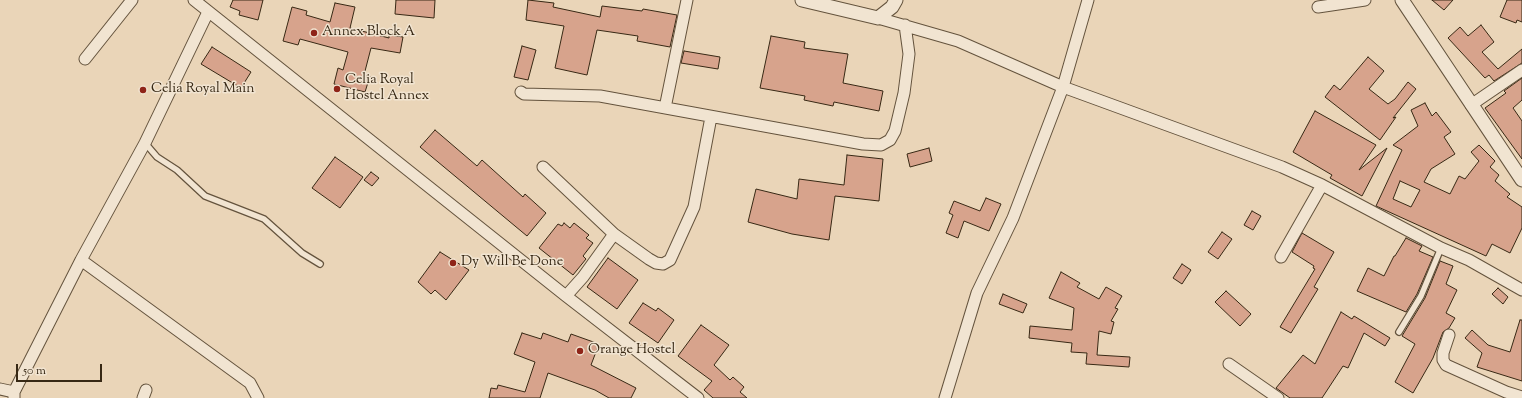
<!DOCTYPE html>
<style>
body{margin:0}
#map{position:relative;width:1522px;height:398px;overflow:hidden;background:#ead5b8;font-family:"Sorts Mill Goudy",serif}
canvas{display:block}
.scale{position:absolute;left:16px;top:364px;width:86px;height:18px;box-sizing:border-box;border:2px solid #372814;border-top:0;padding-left:5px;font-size:12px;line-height:14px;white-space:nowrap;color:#372814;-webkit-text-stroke:3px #f1e4d1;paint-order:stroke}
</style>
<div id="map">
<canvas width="1522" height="398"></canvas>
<div class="scale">50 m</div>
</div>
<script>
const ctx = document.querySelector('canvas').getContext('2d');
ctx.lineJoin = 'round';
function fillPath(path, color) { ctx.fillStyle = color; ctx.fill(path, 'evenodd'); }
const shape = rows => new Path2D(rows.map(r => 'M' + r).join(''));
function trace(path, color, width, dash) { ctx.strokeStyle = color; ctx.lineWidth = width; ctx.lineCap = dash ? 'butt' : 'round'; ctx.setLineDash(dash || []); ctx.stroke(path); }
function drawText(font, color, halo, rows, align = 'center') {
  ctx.font = font + ' "Sorts Mill Goudy",serif'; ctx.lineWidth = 3; ctx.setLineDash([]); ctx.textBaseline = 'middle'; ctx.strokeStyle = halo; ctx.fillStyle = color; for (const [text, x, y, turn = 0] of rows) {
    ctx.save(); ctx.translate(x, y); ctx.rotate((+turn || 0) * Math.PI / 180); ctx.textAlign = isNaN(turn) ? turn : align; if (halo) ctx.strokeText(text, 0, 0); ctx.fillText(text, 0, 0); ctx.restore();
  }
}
const building = shape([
 [233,0,263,0,258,20,239,15,240,11,230,7,233,0],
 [396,0,435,0,434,18,395,14,396,0],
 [528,0,554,3,553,7,600,17,602,6,642,11,643,9,677,15,670,47,637,41,638,36,597,30,587,75,555,68,564,26,526,20,528,0],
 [1432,0,1453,0,1444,10,1432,0],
 [1507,0,1522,0,1522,22,1517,20,1516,23,1500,17,1507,0],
 [335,3,355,7,350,28,389,38,389,35,403,37,400,53,371,48,364,75,370,76,365,92,334,84,338,68,343,70,348,52,300,39,298,45,283,41,292,7,307,11,306,15,330,22,335,3],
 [1481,25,1494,42,1482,52,1498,69,1522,49,1522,63,1494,81,1489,75,1485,78,1448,38,1460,27,1468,36,1481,25],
 [771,36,805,42,804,48,848,54,843,83,883,91,879,111,834,102,833,106,804,100,805,96,760,88,771,36],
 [522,46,536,50,528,80,514,77,522,46],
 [212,47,251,72,241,88,201,64,212,47],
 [684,51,720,57,718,69,681,63,684,51],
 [1368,57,1384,71,1369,89,1388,104,1395,99,1408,82,1416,89,1393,118,1396,117,1380,140,1325,97,1334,85,1340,90,1368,57],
 [1522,78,1522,100,1513,108,1522,121,1522,159,1485,108,1506,93,1504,91,1522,78],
 [1425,103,1432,116,1436,112,1451,132,1444,137,1455,154,1431,169,1424,182,1450,194,1459,176,1465,179,1479,161,1471,152,1479,145,1495,161,1490,167,1499,175,1495,181,1510,194,1507,197,1522,207,1522,228,1510,253,1492,244,1486,256,1376,206,1402,150,1393,145,1418,126,1411,110,1425,103],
 [1400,181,1420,190,1411,207,1393,199,1400,181],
 [1315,111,1376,145,1359,170,1387,148,1362,196,1330,178,1332,175,1293,152,1315,111],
 [435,130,477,166,482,160,523,197,525,194,546,213,527,236,420,147,435,130],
 [929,148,932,161,910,167,907,154,929,148],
 [847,155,883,159,879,201,835,196,829,240,792,234,748,222,756,189,797,199,799,179,844,185,847,155],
 [335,157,363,177,340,208,312,188,335,157],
 [371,172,379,178,372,186,364,180,371,172],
 [986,198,1001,204,989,231,964,221,958,238,946,233,953,215,949,213,954,201,980,211,986,198],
 [1252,211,1261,216,1253,230,1244,225,1252,211],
 [564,223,570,228,574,223,589,235,586,238,593,243,583,256,586,259,573,275,539,248,558,224,562,226,564,223],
 [1222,232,1232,239,1218,259,1208,252,1222,232],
 [1302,233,1334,252,1314,287,1318,289,1291,333,1280,327,1315,269,1313,268,1314,266,1292,252,1302,233],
 [1406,238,1422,246,1419,251,1433,257,1417,294,1406,312,1357,291,1368,268,1384,276,1394,256,1395,256,1406,238],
 [440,252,469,270,446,300,435,290,431,294,418,282,440,252],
 [608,258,638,280,617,309,587,287,608,258],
 [1440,261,1453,266,1446,284,1457,290,1446,313,1455,318,1449,328,1443,332,1433,358,1413,393,1395,382,1415,344,1402,336,1425,298,1440,261],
 [1182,264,1191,270,1182,284,1173,278,1182,264],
 [1061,272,1080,283,1077,287,1099,299,1106,287,1122,296,1115,308,1118,309,1111,321,1114,322,1111,334,1099,331,1097,355,1130,357,1129,367,1086,364,1087,353,1071,352,1072,343,1029,338,1030,326,1072,330,1074,308,1049,298,1061,272],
 [1498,288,1508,297,1503,304,1492,294,1498,288],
 [1226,291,1251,314,1240,326,1215,302,1226,291],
 [1003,294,1027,304,1023,313,999,304,1003,294],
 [643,303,656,311,658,308,674,320,658,343,629,323,643,303],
 [1341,312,1352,319,1354,316,1390,338,1385,346,1364,333,1348,368,1343,366,1322,398,1290,398,1276,388,1303,355,1315,364,1341,312],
 [1520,320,1522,320,1522,381,1477,367,1482,353,1465,338,1472,330,1488,345,1510,352,1520,320],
 [701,325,729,345,714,365,730,380,733,377,744,387,740,392,747,398,713,398,704,390,712,381,678,356,701,325],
 [522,333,541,339,543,333,568,342,571,334,599,344,591,365,636,388,631,398,609,398,595,390,548,373,540,398,489,398,491,388,497,389,498,385,525,392,535,362,514,354,522,333]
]);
fillPath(building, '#d7a38c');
trace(building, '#372814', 1);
const service = shape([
 [145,143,157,157,177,170,205,196,264,219,302,253,320,264],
 [1399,332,1421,296,1441,248]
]);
const minor = shape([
 [194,0,566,296,698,398],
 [1318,7,1365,0],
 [878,18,958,41,1063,87,1282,167,1322,185,1441,248,1469,260,1522,290],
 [85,59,132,0],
 [521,92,524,94,600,96,863,144,881,145,890,140,895,131,904,93,909,54,905,25],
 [1471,105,1522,70],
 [665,108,687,0],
 [543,167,614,234,649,259,656,263,663,264,670,260,694,207,711,117],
 [1281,257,1322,185],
 [81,260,250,383,258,398],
 [566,296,583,277,614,234],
 [1449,335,1443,353,1443,360,1446,365,1506,392,1522,397],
 [1229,364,1278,398],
 [0,389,14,392],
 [14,398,14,392,81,260,145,143,208,12],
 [143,398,146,390],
 [945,398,977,293,1013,218,1063,87,1088,0]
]);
const tertiary = shape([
 [802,0,878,18,892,7,896,0],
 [1402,0,1522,180]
]);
trace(service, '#64533d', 8);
trace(minor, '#64533d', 13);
trace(tertiary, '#64533d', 15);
trace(service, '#f1e4d1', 5.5);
trace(minor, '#f1e4d1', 11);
trace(tertiary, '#f1e4d1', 13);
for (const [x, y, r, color] of [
 [314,33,4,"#8f2418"],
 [337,89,4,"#8f2418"],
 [143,90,4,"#8f2418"],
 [453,263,4,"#8f2418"],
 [580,351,4,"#8f2418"]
]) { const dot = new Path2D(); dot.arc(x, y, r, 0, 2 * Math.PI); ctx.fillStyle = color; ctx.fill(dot); trace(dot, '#f1e4d1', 1.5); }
drawText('14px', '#372814', '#f1e4d1', [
 ["Annex Block A",322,33],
 ["Celia Royal",345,81],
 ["Hostel Annex",345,97],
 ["Celia Royal Main",151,90],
 ["Dy Will Be Done",461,263],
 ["Orange Hostel",588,351]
], 'left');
</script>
